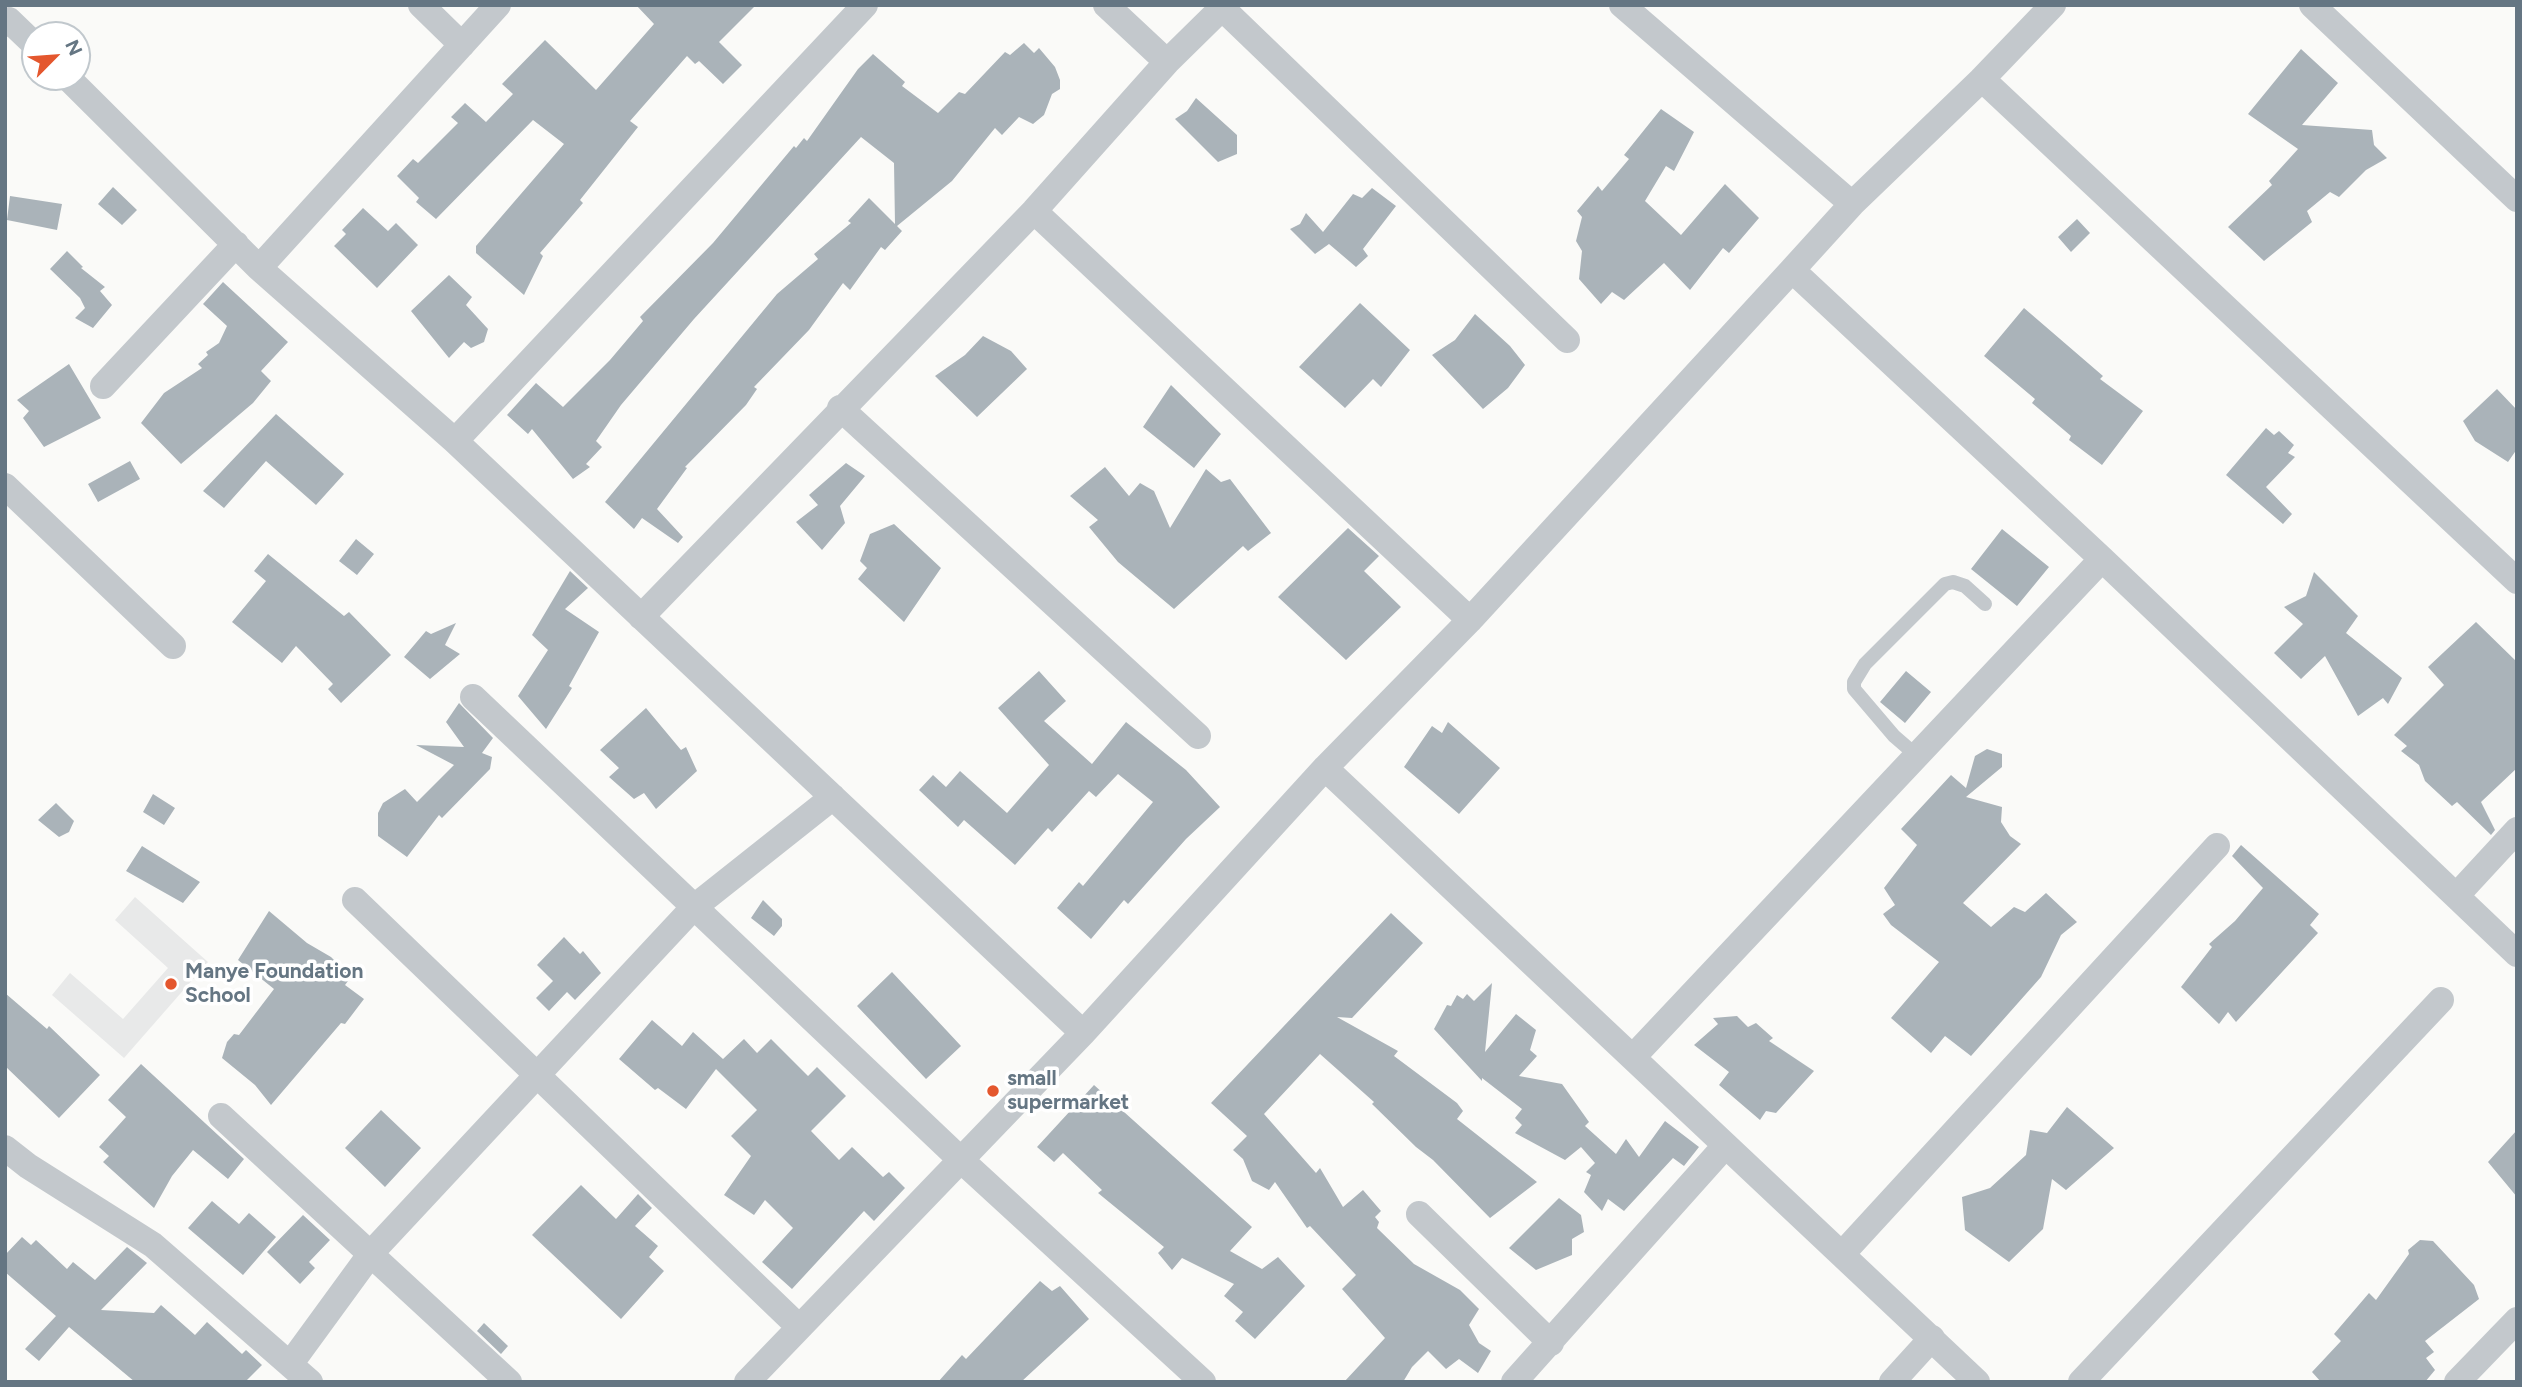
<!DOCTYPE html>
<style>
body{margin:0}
#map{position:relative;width:2522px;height:1387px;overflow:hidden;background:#fafaf8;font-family:Figtree,sans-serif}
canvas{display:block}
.frame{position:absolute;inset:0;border:7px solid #657683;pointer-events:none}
.north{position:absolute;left:21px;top:21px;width:70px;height:70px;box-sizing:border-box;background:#fff;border:2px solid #c1c8cd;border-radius:50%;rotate:65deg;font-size:19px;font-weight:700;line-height:28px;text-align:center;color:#657683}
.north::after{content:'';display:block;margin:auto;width:24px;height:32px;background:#e4572e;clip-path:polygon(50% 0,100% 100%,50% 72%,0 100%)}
</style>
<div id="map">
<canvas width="2522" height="1387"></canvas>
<div class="frame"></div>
<div class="north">N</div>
</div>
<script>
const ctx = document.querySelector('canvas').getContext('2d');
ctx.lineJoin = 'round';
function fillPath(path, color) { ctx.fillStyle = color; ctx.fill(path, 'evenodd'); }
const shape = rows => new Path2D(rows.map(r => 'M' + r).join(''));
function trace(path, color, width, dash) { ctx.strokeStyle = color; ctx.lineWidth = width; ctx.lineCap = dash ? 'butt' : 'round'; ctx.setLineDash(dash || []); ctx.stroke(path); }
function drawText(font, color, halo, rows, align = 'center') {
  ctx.font = font + ' Figtree,sans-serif'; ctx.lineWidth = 7; ctx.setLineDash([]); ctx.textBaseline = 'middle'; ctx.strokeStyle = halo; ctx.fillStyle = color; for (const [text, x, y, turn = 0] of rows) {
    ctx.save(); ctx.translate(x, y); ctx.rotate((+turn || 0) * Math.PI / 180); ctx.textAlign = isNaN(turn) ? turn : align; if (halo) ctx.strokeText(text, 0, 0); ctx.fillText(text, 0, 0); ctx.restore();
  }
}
fillPath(shape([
 [135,897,208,962,124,1058,52,995,70,973,123,1019,168,968,115,920]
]), '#e8e9e9');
fillPath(shape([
 [636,5,756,5,719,42,742,65,723,84,699,61,695,64,687,56,630,121,638,127,580,200,583,203,540,253,543,256,524,295,476,253,476,246,564,144,533,120,436,219,416,202,419,198,397,176,413,159,418,163,458,123,451,117,465,103,486,122,513,94,502,84,545,40,596,90,654,24],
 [1024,43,1034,53,1039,48,1055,67,1060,80,1060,89,1052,94,1044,115,1033,124,1019,117,1002,135,995,128,952,181,897,226,902,231,885,250,881,247,850,290,843,283,809,330,754,387,757,389,746,405,685,467,687,468,657,509,683,537,678,543,642,518,634,529,605,502,777,294,818,259,814,254,851,223,848,221,869,198,895,224,894,163,861,137,694,319,621,405,596,441,602,447,586,464,590,467,573,479,532,429,528,434,507,415,536,383,563,407,610,360,643,321,640,317,713,243,794,146,796,148,804,138,807,141,858,69,873,54,905,82,902,86,938,113,959,92,965,94,1005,52,1010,55],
 [2301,49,2338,83,2302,125,2372,130,2374,145,2387,158,2366,170,2339,197,2330,192,2307,211,2312,222,2264,261,2228,227,2272,185,2269,181,2298,149,2248,114],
 [1196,98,1237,135,1237,154,1218,162,1175,119,1187,111],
 [1661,109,1694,132,1674,171,1666,166,1645,201,1681,235,1725,184,1759,218,1729,253,1723,248,1690,290,1664,263,1624,300,1612,292,1601,304,1579,279,1582,251,1576,241,1582,217,1577,211,1598,186,1602,191,1629,159,1624,155],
 [113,187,137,210,122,225,98,204],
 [1372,188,1396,206,1363,249,1368,256,1356,267,1329,244,1315,254,1290,229,1300,224,1306,213,1323,232,1353,194,1362,198],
 [10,196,62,204,57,230,7,220],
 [363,208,388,231,396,223,418,245,377,288,334,246,346,234,342,230],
 [2077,219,2090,233,2071,252,2058,237],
 [67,251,83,267,81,268,105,287,100,291,112,305,93,328,75,318,85,308,80,298,50,269],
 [449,275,472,297,466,305,488,329,484,342,471,348,464,342,449,358,411,311],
 [223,282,288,342,261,371,271,381,253,403,181,464,141,423,164,393,202,368,198,364,208,355,206,352,219,343,227,326,203,304],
 [1360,303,1410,350,1381,387,1373,379,1345,408,1299,367],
 [2024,308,2103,376,2100,379,2143,411,2102,465,2069,440,2071,436,2032,403,2035,399,1984,356],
 [1475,314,1510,346,1525,365,1508,388,1483,409,1432,355,1455,340],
 [983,336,1011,351,1027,369,977,417,935,376,965,355],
 [69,364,101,418,44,447,23,418,29,411,17,400],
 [1171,385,1221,434,1194,468,1143,427],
 [2497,389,2517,410,2517,449,2508,462,2475,441,2463,421],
 [276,414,344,474,316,505,266,461,224,508,203,491],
 [2266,428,2274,435,2279,431,2294,445,2288,453,2295,457,2266,487,2292,514,2283,524,2226,475],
 [130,461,140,479,98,502,88,484],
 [846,463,865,476,840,506,845,523,822,550,796,522,818,505,809,495],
 [1105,467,1129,496,1140,483,1154,491,1170,528,1206,469,1221,482,1230,479,1271,533,1248,551,1243,546,1174,609,1118,562,1089,527,1098,520,1070,496],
 [894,524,941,568,904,622,858,579,867,568,860,561,870,534],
 [1348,528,1379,556,1364,571,1401,607,1346,660,1278,597],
 [2002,529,2049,567,2017,606,1971,569],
 [356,539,374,554,357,575,339,561],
 [268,554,344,616,349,612,391,655,341,703,328,689,333,684,296,646,282,663,232,622,266,581,254,571],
 [570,571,588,588,565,609,599,632,569,686,572,688,546,729,518,696,548,650,532,635],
 [2314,572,2358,616,2346,633,2402,678,2388,704,2383,698,2358,716,2325,656,2301,679,2274,653,2303,624,2284,607,2306,596],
 [2476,622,2517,662,2517,768,2481,802,2495,830,2491,835,2457,802,2452,806,2425,781,2419,765,2401,751,2407,746,2394,735,2444,685,2428,667],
 [456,623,445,645,460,654,430,679,404,657,426,631,431,634],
 [1039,671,1066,701,1044,721,1092,764,1126,722,1186,770,1220,807,1186,839,1128,904,1124,900,1091,939,1057,908,1079,882,1083,886,1153,802,1118,774,1096,797,1089,791,1052,832,1048,828,1015,865,964,820,958,827,919,790,933,775,946,787,960,771,1007,813,1049,765,998,708],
 [1906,671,1931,692,1905,723,1880,702],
 [459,703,493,738,482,753,492,757,490,769,442,818,439,815,407,857,378,836,378,813,383,803,405,789,417,802,454,765,416,745,464,747,446,722],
 [646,708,681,750,686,747,697,771,656,809,644,793,634,799,609,777,619,768,600,750],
 [1448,722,1500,768,1459,814,1404,767,1432,726,1442,733],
 [1987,749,2002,754,2002,767,1966,797,2002,807,2001,822,2010,836,2021,844,1963,903,1991,927,2014,907,2025,912,2046,893,2077,922,2061,935,2041,977,1971,1056,1945,1036,1931,1053,1891,1018,1939,962,1891,925,1883,914,1895,905,1884,888,1917,845,1901,829,1951,775,1966,788,1975,756],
 [153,794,175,808,164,825,143,812],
 [56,803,74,821,69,832,59,837,38,820],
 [2241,845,2319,914,2310,925,2318,933,2236,1022,2228,1012,2219,1024,2181,987,2212,947,2209,944,2235,921,2263,888,2232,856],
 [142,846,200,882,183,903,126,871],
 [763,900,782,919,782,926,774,936,751,918],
 [269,911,307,943,331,957,351,977,345,985,364,999,345,1024,341,1023,271,1105,255,1085,222,1058,227,1042,234,1034,239,1035,274,989,238,960],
 [1391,913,1423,943,1352,1018,1337,1017,1398,1051,1394,1056,1457,1103,1463,1111,1457,1119,1537,1182,1490,1218,1433,1160,1416,1147,1372,1104,1374,1102,1320,1054,1264,1114,1316,1173,1320,1168,1343,1207,1363,1190,1381,1211,1375,1217,1379,1222,1377,1228,1414,1264,1460,1290,1479,1309,1469,1325,1479,1343,1491,1351,1478,1373,1459,1359,1446,1369,1428,1351,1412,1367,1403,1382,1344,1382,1385,1338,1342,1289,1356,1275,1310,1226,1307,1228,1275,1182,1269,1190,1252,1181,1243,1159,1233,1150,1247,1136,1211,1103],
 [564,937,580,954,583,951,601,973,575,1000,567,992,549,1011,536,998,553,981,537,965],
 [892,972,961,1046,926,1079,857,1006],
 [1492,983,1485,1052,1516,1014,1536,1030,1530,1050,1537,1056,1519,1076,1562,1084,1589,1122,1585,1126,1616,1154,1626,1139,1639,1157,1665,1121,1699,1147,1684,1166,1673,1158,1624,1211,1608,1199,1602,1211,1584,1192,1591,1175,1586,1172,1595,1163,1581,1147,1565,1160,1515,1133,1522,1125,1515,1118,1522,1109,1482,1078,1482,1081,1434,1029,1447,1005,1451,1006,1457,995,1463,999,1467,994,1474,1001],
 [5,993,47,1029,49,1026,100,1075,59,1118,5,1066],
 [1737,1016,1748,1027,1756,1023,1773,1038,1769,1041,1814,1071,1776,1113,1766,1111,1760,1120,1719,1085,1729,1072,1694,1045,1718,1024,1713,1018],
 [652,1020,682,1046,693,1032,723,1059,744,1039,757,1053,771,1039,808,1076,817,1067,846,1096,811,1131,839,1160,852,1147,883,1177,889,1172,905,1188,874,1221,864,1211,792,1289,762,1262,793,1228,765,1200,754,1215,724,1195,751,1156,731,1136,757,1110,716,1069,686,1109,658,1088,655,1090,619,1059],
 [141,1064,244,1159,228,1179,193,1150,172,1176,154,1208,103,1162,109,1156,99,1147,126,1117,108,1100],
 [1094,1085,1252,1227,1230,1251,1262,1269,1278,1257,1305,1286,1255,1339,1235,1321,1243,1312,1224,1296,1234,1284,1182,1258,1172,1270,1158,1253,1164,1247,1098,1193,1102,1190,1063,1153,1054,1162,1037,1147],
 [2067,1107,2114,1148,2066,1190,2052,1179,2043,1229,2009,1262,1965,1230,1962,1197,1990,1188,2026,1155,2030,1130,2047,1133],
 [381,1110,421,1148,385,1187,345,1148],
 [2517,1130,2517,1197,2488,1162],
 [581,1185,616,1219,638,1194,652,1208,635,1226,658,1246,649,1257,664,1271,621,1319,532,1235],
 [1559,1198,1581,1215,1584,1232,1572,1239,1572,1255,1536,1270,1509,1248],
 [212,1201,239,1224,249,1213,276,1237,243,1275,188,1228],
 [303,1215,330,1240,309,1262,315,1268,300,1284,267,1252],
 [22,1237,31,1245,36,1240,67,1269,73,1262,95,1280,127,1247,147,1263,101,1310,154,1313,161,1305,195,1335,207,1322,242,1354,246,1350,262,1365,245,1382,135,1382,69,1327,39,1361,25,1349,56,1316,5,1272,5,1255],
 [2420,1240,2433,1241,2474,1285,2479,1299,2425,1341,2434,1352,2426,1358,2435,1370,2425,1382,2321,1382,2312,1372,2341,1341,2334,1334,2369,1293,2376,1300,2409,1254,2408,1250],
 [1040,1281,1052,1291,1060,1286,1089,1319,1021,1382,938,1382,962,1355,966,1359],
 [484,1323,508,1346,501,1354,477,1331]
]), '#aab3b9');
trace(shape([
 [1916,755,1894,736,1854,689,1854,682,1865,664,1945,584,1953,582,1965,586,1985,604]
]), '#c3c8cc', 14);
trace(shape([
 [421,5,462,45],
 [1106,5,1167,62],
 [1622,5,1852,204],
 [2312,5,2517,199],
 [1222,8,1567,340],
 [5,24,9,20,35,45],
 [67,77,259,268,455,441,1083,1033],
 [1982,79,2517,581],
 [1034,211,1470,620],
 [259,268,498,5],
 [1792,270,1852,204,1982,79,2053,5],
 [103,386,236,244],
 [840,408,1198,736],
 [455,441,865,5],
 [5,486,173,646],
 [641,617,1034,211,1167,62,1225,5],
 [473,697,961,1160,1203,1382],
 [1325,768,1977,1382],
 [2457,895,2517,830],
 [355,900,798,1326],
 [1633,1057,2102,559],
 [221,1116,509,1382],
 [5,1148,28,1166,153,1245,310,1382],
 [1419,1214,1551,1343],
 [1843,1253,2217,846],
 [291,1363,372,1252,693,908,833,797],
 [747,1382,1083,1033,1325,768,1470,620,1792,270,2102,559,2517,954],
 [1514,1382,1725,1146],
 [1892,1382,1932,1338],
 [2081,1382,2441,1000],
 [2457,1382,2517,1320]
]), '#c3c8cc', 26);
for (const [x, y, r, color] of [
 [171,984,7,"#e4572e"],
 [993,1091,7,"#e4572e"]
]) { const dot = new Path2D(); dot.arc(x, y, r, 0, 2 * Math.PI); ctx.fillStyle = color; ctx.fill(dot); trace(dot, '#fff', 2.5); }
drawText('bold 21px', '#657683', '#fff', [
 ["Manye Foundation",185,972],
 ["School",185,996],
 ["small",1007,1079],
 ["supermarket",1007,1103]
], 'left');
</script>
